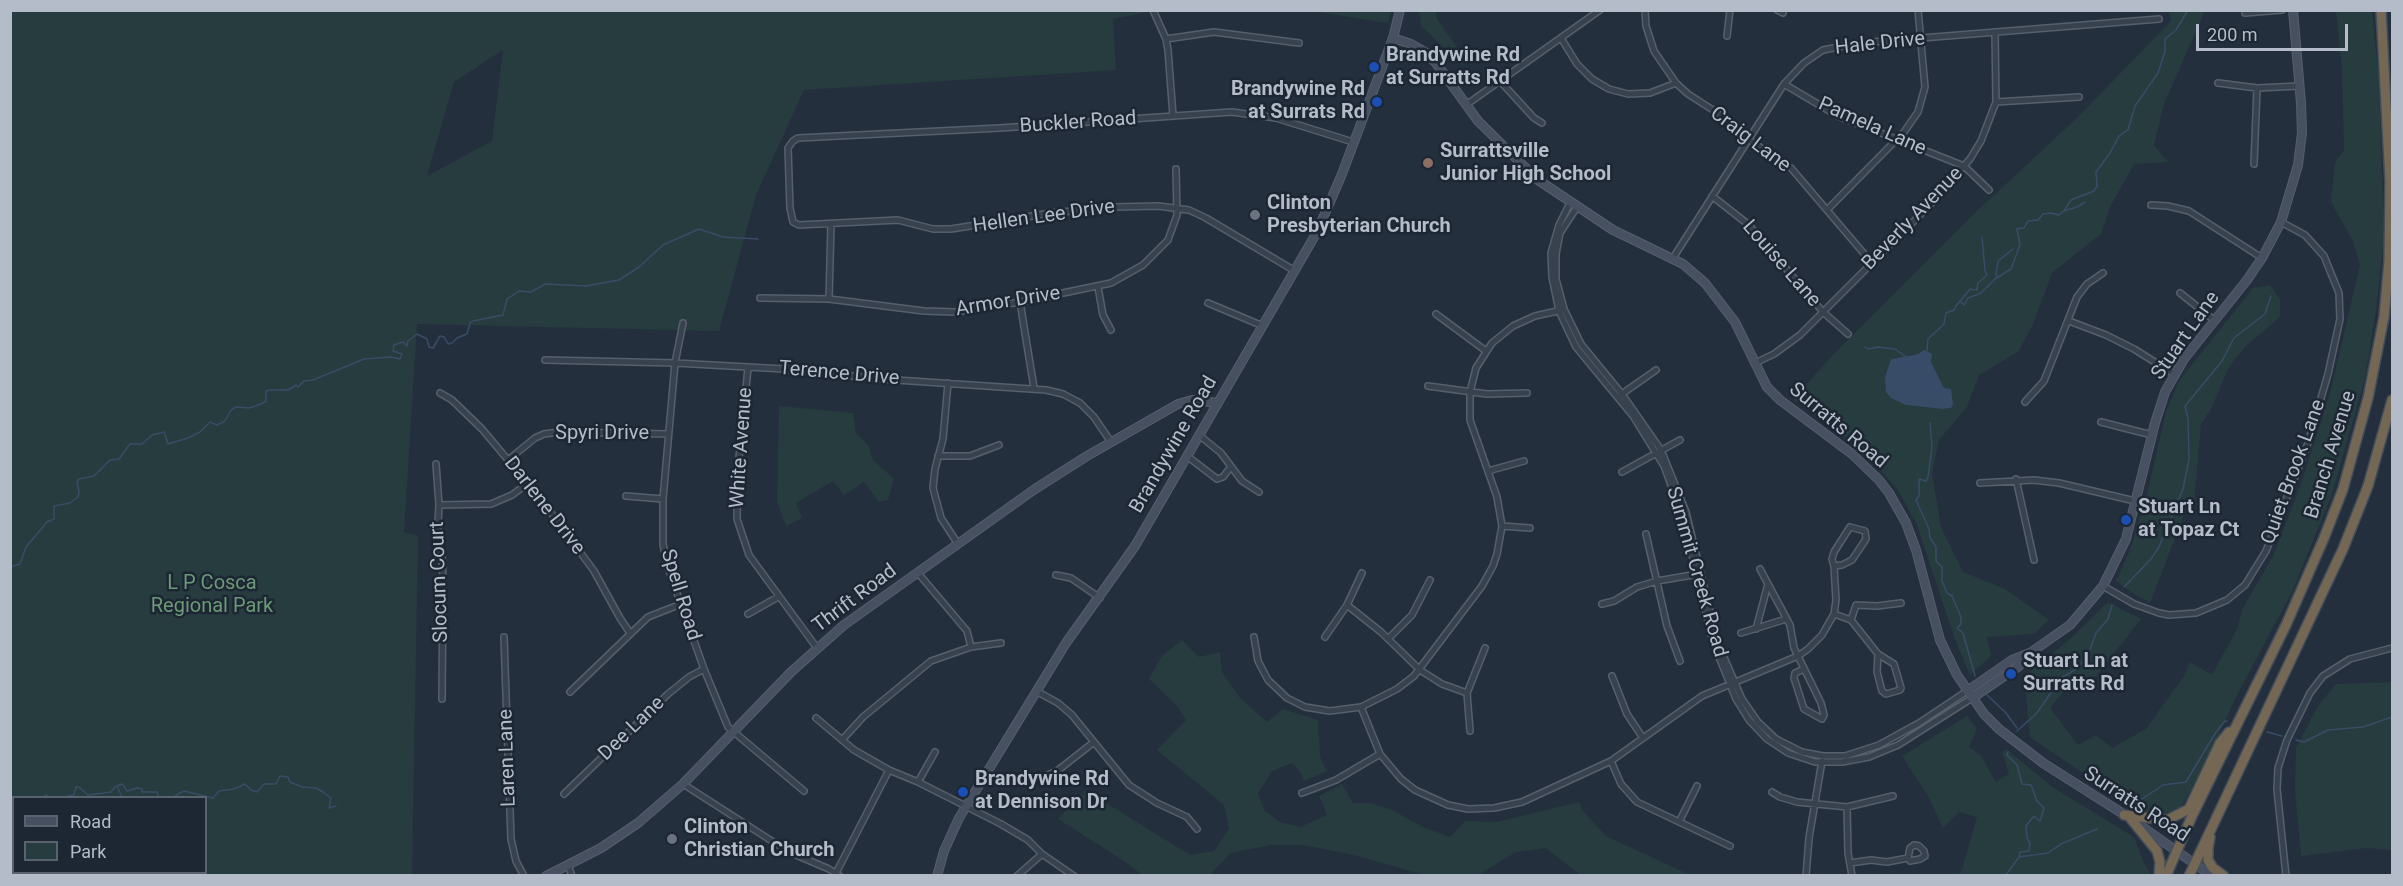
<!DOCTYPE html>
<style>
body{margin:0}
#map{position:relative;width:2403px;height:886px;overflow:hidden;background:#242f3e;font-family:Roboto,sans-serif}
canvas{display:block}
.frame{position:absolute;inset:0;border:12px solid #b4bcc9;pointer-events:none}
.legend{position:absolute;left:12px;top:796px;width:195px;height:78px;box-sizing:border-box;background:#1d2633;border:2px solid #59626f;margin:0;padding:8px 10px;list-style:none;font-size:18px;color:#b4bcc9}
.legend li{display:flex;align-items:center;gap:12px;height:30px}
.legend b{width:30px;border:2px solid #59626f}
.scale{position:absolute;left:2196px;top:24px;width:152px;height:27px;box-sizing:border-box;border:3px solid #b4bcc9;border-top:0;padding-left:8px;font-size:18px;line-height:21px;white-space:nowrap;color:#b4bcc9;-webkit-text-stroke:4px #1d2633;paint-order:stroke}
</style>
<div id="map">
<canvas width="2403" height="886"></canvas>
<div class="frame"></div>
<ul class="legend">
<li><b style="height:8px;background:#465061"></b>Road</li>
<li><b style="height:16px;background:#263c3f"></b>Park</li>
</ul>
<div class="scale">200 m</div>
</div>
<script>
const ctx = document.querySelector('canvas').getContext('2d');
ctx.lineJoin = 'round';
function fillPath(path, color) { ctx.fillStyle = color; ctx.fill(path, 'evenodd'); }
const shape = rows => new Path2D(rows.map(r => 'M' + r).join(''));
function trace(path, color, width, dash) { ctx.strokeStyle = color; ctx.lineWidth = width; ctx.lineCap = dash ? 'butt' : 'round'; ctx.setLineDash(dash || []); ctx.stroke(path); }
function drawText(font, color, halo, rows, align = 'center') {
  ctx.font = font + ' Roboto,sans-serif'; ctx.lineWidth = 5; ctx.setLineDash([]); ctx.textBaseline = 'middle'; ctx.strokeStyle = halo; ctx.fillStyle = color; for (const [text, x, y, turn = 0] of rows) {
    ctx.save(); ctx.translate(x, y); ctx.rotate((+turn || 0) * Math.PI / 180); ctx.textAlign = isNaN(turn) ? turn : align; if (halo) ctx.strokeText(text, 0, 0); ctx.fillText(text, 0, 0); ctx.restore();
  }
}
fillPath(shape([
 [10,11,1152,11,1113,19,1116,70,804,90,756,195,719,331,417,324,404,532,418,536,412,876,11,875],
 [503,50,492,141,427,176,454,82],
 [14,798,206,798,206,872,14,872],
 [1312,11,1391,10,1391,11,1388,23],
 [1419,11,1436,11,1437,19,1465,58,1463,66,1421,26],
 [2169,11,2205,11,2164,104,2154,145,2168,162,2134,164,2110,207,2101,234,2052,273,2033,324,2019,351,1979,375,1967,407,1939,440,1932,473,1941,527,1963,572,2005,589,2049,620,2034,634,1987,637,1991,656,1970,675,1956,642,1917,525,1898,490,1865,452,1793,399,1833,355,1978,210,2077,118,2171,21],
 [1910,354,1918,354,1931,362,1944,388,1951,389,1951,408,1942,409,1906,405,1885,377,1891,359,1895,357,1906,357],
 [2336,11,2372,11,2379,81,2384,238,2376,311,2365,379,2331,497,2293,590,2235,699,2205,766,2182,806,2171,812,2156,815,2141,813,2030,737,2024,676,2068,641,2108,602,2141,619,2096,676,2069,685,2050,708,2078,745,2096,735,2112,748,2146,729,2184,676,2190,662,2212,675,2237,629,2242,610,2274,554,2303,478,2330,393,2360,265,2353,241,2331,202,2335,162,2344,150,2342,68],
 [2270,285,2280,299,2280,317,2246,346,2229,367,2211,409,2201,424,2194,505,2184,515,2150,603,2131,592,2116,581,2130,550,2146,498,2166,412,2179,381,2253,288],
 [779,406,853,413,856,433,868,445,873,460,894,479,888,500,879,502,864,482,844,495,833,481,796,503,802,518,786,526,777,502],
 [1182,640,1199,657,1220,652,1222,672,1240,698,1267,722,1283,709,1318,720,1320,757,1327,771,1304,781,1299,770,1292,763,1272,771,1258,794,1265,811,1280,822,1300,827,1327,815,1319,796,1342,784,1353,803,1371,803,1394,811,1423,827,1450,837,1465,821,1496,822,1579,802,1583,811,1606,836,1690,875,1580,875,1546,848,1516,852,1478,875,1424,875,1354,855,1303,845,1271,845,1230,853,1210,875,1142,875,1127,863,1058,819,1085,790,1190,855,1214,851,1229,829,1224,805,1157,750,1186,720,1177,706,1149,679,1162,656],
 [2392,682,2392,850,2367,848,2301,856,2295,790,2296,748,2318,706,2336,684],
 [1967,716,1977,729,1969,747,1981,756,1996,782,2009,774,2002,752,2006,749,2054,788,2134,837,2144,863,2150,872,2149,875,1958,875,1962,869,1977,817,1959,812,1943,828,1928,796,1902,756]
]), '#263c3f');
fillPath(shape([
 [1924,350,1932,354,1931,362,1944,388,1951,389,1953,404,1951,408,1942,409,1906,405,1891,398,1886,392,1885,377,1891,359,1918,354]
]), '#394c67');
trace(shape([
 [2064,211,2077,207,2085,202],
 [1997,277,1996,274,1998,261,2013,249],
 [1960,301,1964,305,1968,298,1981,293,1995,279,2011,269,2020,245,2017,229,2024,228,2028,221,2038,220,2043,214,2051,213,2059,215,2064,211,2071,200,2094,191,2097,186,2096,172,2110,153,2119,136,2128,130,2135,106,2158,73,2165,51,2165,39,2176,30,2188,10],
 [1865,347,1868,349,1878,347,1895,349,1906,357],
 [1927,351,1928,339,1944,324,1946,313,1954,310,1956,306,1970,289,1977,290,1978,283,1987,275,1985,271,1982,237],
 [1930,423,1932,446,1928,477,1926,481,1919,479,1919,496,1916,500,1929,529,1930,538,1936,547,1936,561,1942,567,1942,581,1947,593,1952,596,1961,617,1961,624,1957,628,1963,633,1975,676],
 [10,567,20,564,26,547,47,522,54,519,54,506,70,503,78,497,79,492,77,482,79,479,94,476,110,460,119,459,130,444,142,444,152,435,164,432,168,444,188,438,200,432,210,422,217,425,225,421,231,410,236,407,249,408,261,404,266,401,266,391,270,390,288,390,296,385,298,387,304,381,313,380,364,359,391,357,400,359,402,354,393,351,394,345,403,342,407,346,408,341,417,334,427,339,429,347,433,348,440,336,444,337,448,344,452,343,457,338,467,334,470,323,473,321,503,315,507,299,519,291,531,292,545,284,586,286,619,280,639,267,663,245,699,229,723,237,758,239],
 [2124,587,2151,559,2159,547,2183,489,2189,460,2188,419,2185,406,2222,361,2234,338,2265,314,2271,296],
 [1987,695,2006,713,2017,728],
 [2017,731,2037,713,2061,678,2078,668,2089,652,2096,633,2108,619,2112,605],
 [2267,732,2282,736],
 [2296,740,2304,742,2328,730,2363,727,2392,717],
 [2008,752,2007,755,2017,765,2022,784,2031,785,2037,801,2044,808,2040,821,2034,816,2026,826,2027,838,2030,843,2029,851,2020,852,2019,857],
 [117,786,122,797,130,798],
 [43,798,46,795,49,798],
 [58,798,74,795,76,787,79,787,88,795,111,792,116,786,123,784,127,791,137,788,142,789,142,792,157,792,159,798],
 [171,798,184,791,213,798,219,791,234,789,245,784,251,790,257,792,264,784,276,784,280,776,288,777,290,782,302,787,316,788,323,792,331,798,329,808,336,806],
 [2130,807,2163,785,2186,782,2216,732,2225,721,2227,721],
 [10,820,14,819],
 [163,872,167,876],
 [2005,876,2019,857,2048,853,2061,844,2097,829]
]), '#394c67', 1.5);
const street = shape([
 [1153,10,1166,39,1168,50,1173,116],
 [1645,10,1646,26,1654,51,1676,83,1688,94,1730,121,1748,139,1791,168,1872,263],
 [1777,10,1783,13],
 [2245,13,2282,10],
 [1727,36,1730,10],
 [1561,38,1577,64,1592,79,1609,89,1628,94,1650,93,1676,83],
 [1166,39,1214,32,1299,43],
 [1500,81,1534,118,1542,123],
 [2218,83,2257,88,2300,86],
 [1784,84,1838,116,1964,166,1989,190],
 [1996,102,2079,97],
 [1466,105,1600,10],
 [2254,164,2257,88],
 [1712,196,1749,225,1823,312,1848,334],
 [1570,203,1559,225,1551,253,1552,277,1559,311,1576,347,1633,416,1664,466,1684,521,1713,642,1736,699,1749,720,1767,739,1788,753,1815,762,1842,762,1869,757,1898,745,1972,698],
 [2151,205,2168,206,2189,211,2262,258],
 [1577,207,1560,233,1556,254,1556,279,1564,309,1581,344,1622,394,1661,450,1686,512,1717,641,1742,699,1758,722,1776,739,1802,752,1823,756,1845,756,1879,745,1919,723,1967,691],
 [1827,210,1904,132,1918,112,1925,87,1918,10],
 [1673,258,1784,84,1804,63,1823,50,1859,43,2159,19],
 [1295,271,1206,218,1189,210,1158,206,1115,207,1051,213,951,229,933,229,898,220,799,225,793,222,790,208,788,148,793,141,798,138,1000,128,1232,112,1276,118,1353,142],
 [1098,287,1103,315,1111,330],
 [2180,293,2214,320],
 [760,298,829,299,924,311,955,312,1020,302,1111,283,1143,265,1168,240,1177,215,1176,169],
 [829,299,831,224],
 [1020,302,1034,388],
 [1208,303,1263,326],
 [1436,314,1486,351],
 [2069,321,2106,335,2134,349,2174,374],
 [683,323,675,363,663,499,663,544,667,565,704,669,728,727,804,791],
 [545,360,675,363,784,369,881,379,1046,390,1063,394,1080,403,1094,417,1111,442],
 [1755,363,1774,354,1800,335,1928,207,1970,159,1981,141,1996,102,1995,32],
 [748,368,738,468,737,519,749,555,817,648],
 [948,383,943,439,935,469,933,488,941,518,958,544],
 [1428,386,1487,394,1527,393],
 [440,393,452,400,482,429,544,503,594,571,620,618,630,633],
 [1619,396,1656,370],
 [2025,402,2044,381,2077,297,2087,284,2103,273],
 [2101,422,2152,435],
 [1199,435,1221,453,1242,481,1259,492],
 [938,456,970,456,999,445],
 [1187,456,1217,479,1223,477,1230,468],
 [508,460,535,438,544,434,559,432,668,434],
 [436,464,439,505,437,541,442,558,443,578,442,699],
 [1488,471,1524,461],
 [1622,472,1680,440],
 [2016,479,2034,560],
 [1980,483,2034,480,2059,483,2135,501],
 [626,496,663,499],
 [439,505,491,504,512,495,527,484],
 [1502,526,1530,528],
 [1850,527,1865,531,1866,539,1852,560,1842,565,1834,566,1832,559,1834,552,1850,527],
 [1646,534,1667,626,1680,661],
 [1760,569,1790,625,1794,648,1821,703,1824,715,1822,719,1804,709,1794,678,1795,673,1804,669],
 [918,573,967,631,971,647],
 [1056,575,1071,578,1100,598],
 [2103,586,2134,604,2159,613,2169,615,2196,613,2227,600,2245,585,2266,551,2308,443,2328,374,2340,319,2339,293,2324,256,2305,235,2281,222],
 [1602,604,1614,601,1637,587,1657,581,1698,574],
 [1347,605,1381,632,1420,670,1442,684,1467,693],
 [748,614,778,597],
 [1834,614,1851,620,1878,654,1894,664,1901,688,1900,690,1886,694,1882,691,1877,672,1878,654],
 [1851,620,1856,605,1877,606,1901,603],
 [1756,629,1768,584],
 [1741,633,1786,619],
 [504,637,511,839,516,861,524,876],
 [1254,637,1258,661,1268,680,1287,698,1305,707,1330,711,1361,707,1397,689,1414,676,1482,586,1493,566,1497,554,1502,526,1497,497,1470,420,1470,392,1476,368,1492,343,1513,326,1535,316,1562,310],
 [1325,637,1347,605,1362,573],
 [1388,639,1412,615,1430,580],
 [1612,676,1627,714,1643,738],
 [1036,691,1058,703,1072,715,1129,785,1157,803,1187,817,1197,829],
 [570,692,648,617,681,604],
 [1361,707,1380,754,1401,779,1415,790,1448,805,1468,809,1494,808,1522,802,1611,761,1702,696,1798,656,1808,649,1822,635,1834,614,1836,600,1834,566],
 [816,718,854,750,889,770,918,782,1001,824,1028,840,1042,854,1074,876],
 [1470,731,1467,693,1485,648],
 [842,740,863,717,931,661,971,647,1001,643],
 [1611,761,1621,784,1637,802,1730,846],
 [1043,777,1057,771,1094,742],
 [918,782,935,752],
 [683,784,789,852,829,869,840,876],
 [1772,792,1780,797,1797,802,1847,807,1893,796],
 [1302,793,1336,780,1380,754],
 [564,794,668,694,689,677,704,669],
 [1847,807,1848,853,1852,876],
 [1679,822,1697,786],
 [1850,863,1871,860,1887,862,1908,858,1910,861,1920,859,1925,856,1924,851,1919,846,1914,845,1910,848,1908,858],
 [568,865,572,876],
 [835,875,889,770],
 [1017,876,1042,854],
 [1806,876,1809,838,1822,761],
 [2286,876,2277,789,2278,768,2287,740,2310,693,2323,676,2350,659,2392,648]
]);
const secondary = shape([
 [1393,38,1411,44,1425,52,1436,63,1478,121,1538,180,1613,230,1683,264,1705,283,1735,322,1767,387,1780,400,1852,454,1879,480,1889,493,1906,523,1916,550,1940,640,1957,675,1984,714,1999,729,2043,763,2128,817],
 [1967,691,2012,660,2030,653,2070,625,2103,586,2126,539,2155,423,2165,392,2184,359,2247,280,2262,258,2281,222,2298,165,2302,133,2301,103,2293,10],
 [1972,698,2019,666,2029,655],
 [2138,824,2212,876],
 [546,876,601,848,638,823,683,784,791,672,844,625,1035,489,1087,456,1178,404,1192,400,1218,403],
 [937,876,944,851,959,818,1066,643,1135,546,1317,232,1342,174,1393,38,1400,10]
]);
const highway = shape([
 [2124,815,2167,820,2189,809,2220,743,2229,732],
 [2131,819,2157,851,2160,862,2159,876],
 [2210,837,2208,849,2208,860,2213,868,2224,876],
 [2166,876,2192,816,2286,625,2324,538,2343,489,2368,398,2384,317,2389,261,2390,182,2381,10],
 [2189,876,2343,549,2368,486,2392,400]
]);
trace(street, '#565f6c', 8);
trace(secondary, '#565f6c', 10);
trace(highway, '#434c59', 12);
trace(street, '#38414e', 5);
trace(secondary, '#465061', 8);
trace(highway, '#746855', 9);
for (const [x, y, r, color] of [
 [1374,67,6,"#1a4fb4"],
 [1377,102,6,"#1a4fb4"],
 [1428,163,6,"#8d6e63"],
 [1255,215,6,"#6b7280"],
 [2126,520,6,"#1a4fb4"],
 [2011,674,6,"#1a4fb4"],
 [963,792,6,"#1a4fb4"],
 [672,839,6,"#6b7280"]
]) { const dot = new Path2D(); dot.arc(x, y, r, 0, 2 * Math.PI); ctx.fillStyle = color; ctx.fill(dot); trace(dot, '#1d2633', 2); }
drawText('20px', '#b4bcc9', '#1d2633', [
 ["Hale Drive",1880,44,-6],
 ["Buckler Road",1078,123,-4],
 ["Pamela Lane",1872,127,24],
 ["Craig Lane",1750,140,37],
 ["Hellen Lee Drive",1044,217,-8],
 ["Beverly Avenue",1913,219,-46],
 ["Louise Lane",1781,264,49],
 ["Armor Drive",1008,302,-9],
 ["Stuart Lane",2186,336,-55],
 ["Terence Drive",839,374,5],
 ["Surratts Road",1838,426,40],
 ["Spyri Drive",602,434],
 ["Brandywine Road",1174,445,-60],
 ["White Avenue",742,448,-86],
 ["Branch Avenue",2331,455,-73],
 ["Quiet Brook Lane",2294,472,-70],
 ["Darlene Drive",544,506,52],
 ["Summit Creek Road",1696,572,74],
 ["Slocum Court",440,582,-92],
 ["Spell Road",680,595,73],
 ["Thrift Road",855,599,-37],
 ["Dee Lane",632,729,-44],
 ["Laren Lane",508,758,-92],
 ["Surratts Road",2136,805,33]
]);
drawText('bold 20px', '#b4bcc9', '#1d2633', [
 ["Brandywine Rd",1386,56],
 ["at Surratts Rd",1386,79],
 ["Brandywine Rd",1365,90,"right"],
 ["at Surrats Rd",1365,113,"right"],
 ["Surrattsville",1440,152],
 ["Junior High School",1440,175],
 ["Clinton",1267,204],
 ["Presbyterian Church",1267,227],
 ["Stuart Ln",2138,508],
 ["at Topaz Ct",2138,531],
 ["Stuart Ln at",2023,662],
 ["Surratts Rd",2023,685],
 ["Brandywine Rd",975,780],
 ["at Dennison Dr",975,803],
 ["Clinton",684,828],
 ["Christian Church",684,851]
], 'left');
drawText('20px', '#6b9a76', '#1d2633', [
 ["L P Cosca",212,584],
 ["Regional Park",212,607]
]);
</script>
